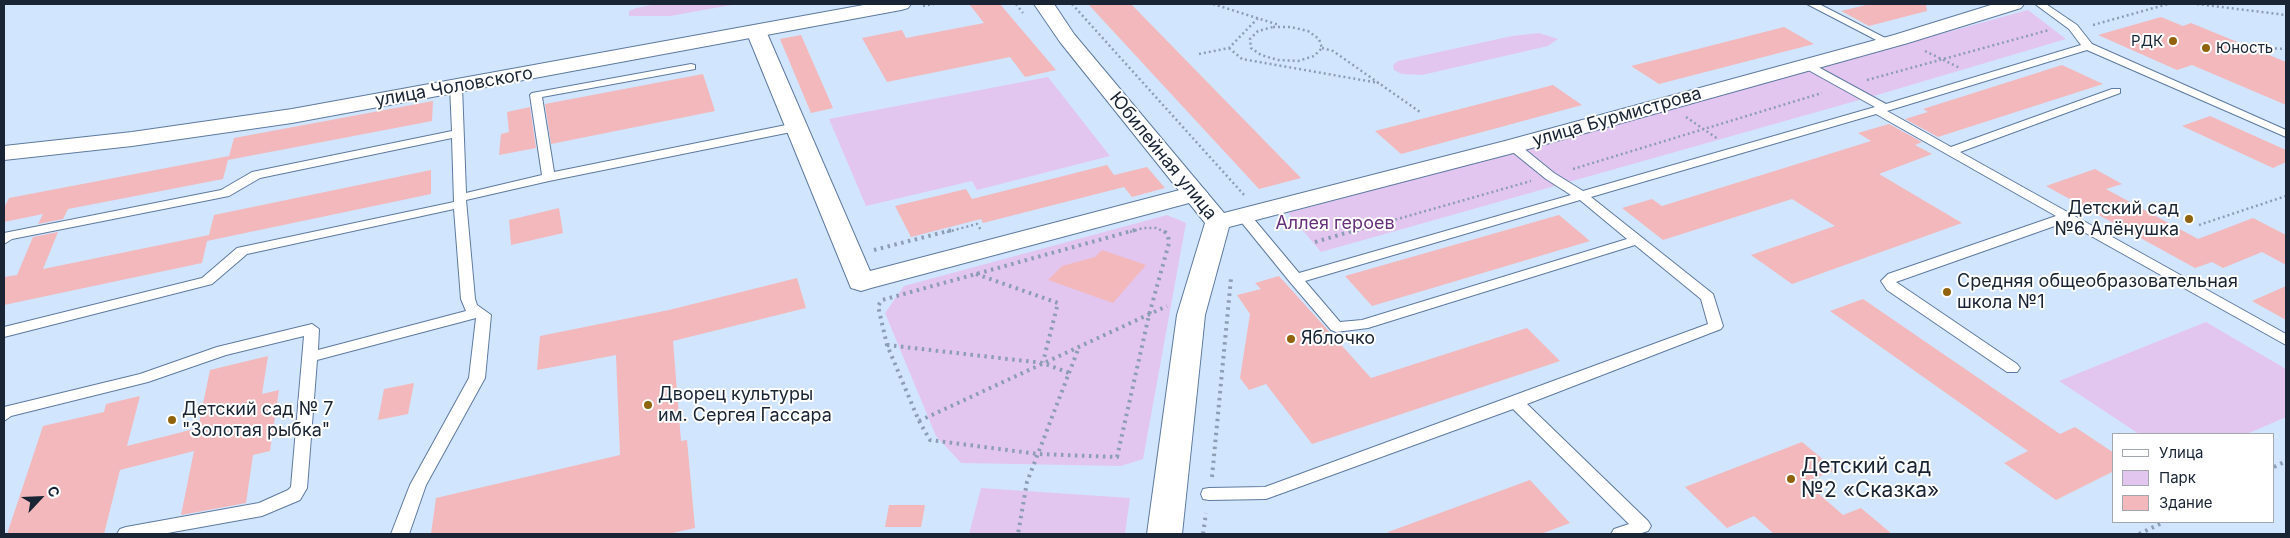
<!DOCTYPE html>
<meta charset="utf-8">
<style>
body{margin:0}
#map{position:relative;width:2290px;height:538px;overflow:hidden;background:#d2e5fe;font-family:Inter,sans-serif}
canvas{display:block}
.frame{position:absolute;inset:0;border:5px solid #192434;pointer-events:none}
.legend{position:absolute;left:2112px;top:433px;width:162px;height:90px;box-sizing:border-box;background:#fff;border:1px solid #a3a7ae;margin:0;padding:6px 9px;list-style:none;font-size:15px;color:#192434}
.legend li{display:flex;align-items:center;gap:10px;height:25px}
.legend b{width:25px;border:1px solid #a3a7ae}
.north{position:absolute;left:15px;top:473px;width:50px;height:50px;-webkit-text-stroke:4px #fff;paint-order:stroke;rotate:65deg;font-size:14px;font-weight:700;line-height:20px;text-align:center;color:#192434}
.north::after{content:'';display:block;margin:auto;width:18px;height:22px;background:#192434;clip-path:polygon(50% 0,100% 100%,50% 72%,0 100%)}
</style>
<div id="map">
<canvas width="2290" height="538"></canvas>
<div class="frame"></div>
<ul class="legend">
<li><b style="height:6px;background:#fff"></b>Улица</li>
<li><b style="height:14px;background:#e3c6f0"></b>Парк</li>
<li><b style="height:14px;background:#f2b8bb"></b>Здание</li>
</ul>
<div class="north">С</div>
</div>
<script>
const ctx = document.querySelector('canvas').getContext('2d');
ctx.lineJoin = 'round';
function fillPath(path, color) { ctx.fillStyle = color; ctx.fill(path, 'evenodd'); }
const shape = rows => new Path2D(rows.map(r => 'M' + r).join(''));
function trace(path, color, width, dash) { ctx.strokeStyle = color; ctx.lineWidth = width; ctx.lineCap = dash ? 'butt' : 'round'; ctx.setLineDash(dash || []); ctx.stroke(path); }
function drawText(font, color, halo, rows, align = 'center') {
  ctx.font = font + ' Inter,sans-serif'; ctx.lineWidth = 4; ctx.setLineDash([]); ctx.textBaseline = 'middle'; ctx.strokeStyle = halo; ctx.fillStyle = color; for (const [text, x, y, turn = 0] of rows) {
    ctx.save(); ctx.translate(x, y); ctx.rotate((+turn || 0) * Math.PI / 180); ctx.textAlign = isNaN(turn) ? turn : align; if (halo) ctx.strokeText(text, 0, 0); ctx.fillText(text, 0, 0); ctx.restore();
  }
}
fillPath(shape([
 [656,4,737,4,670,16,629,16,629,11,636,8],
 [2028,10,2066,39,1884,93,1321,252,1288,213],
 [1539,33,1558,39,1548,46,1422,75,1402,74,1394,70,1393,65,1398,61,1512,36],
 [1048,77,1110,156,977,190,972,181,866,206,829,119],
 [1167,215,1186,223,1143,459,1121,466,961,463,936,436,885,313,904,286],
 [2206,322,2286,369,2286,417,2247,434,2139,434,2059,381],
 [981,488,1130,498,1125,534,969,534]
]), '#e3c6f0');
fillPath(shape([
 [969,4,1000,4,1056,70,1025,77,1010,57,887,82,862,38,902,30,906,38,984,23],
 [1088,4,1131,4,1301,178,1259,189],
 [1870,4,1926,4,1927,11,1869,26,1841,11],
 [2161,17,2183,26,2191,23,2286,62,2286,105,2192,65,2177,70,2098,35],
 [1784,27,1814,44,1659,84,1631,66],
 [801,35,833,108,811,113,780,39],
 [2062,65,2103,84,1938,137,1905,119,1928,112,1923,109],
 [703,74,715,111,551,144,545,104],
 [1553,85,1582,105,1401,154,1375,131],
 [433,101,432,121,228,160,234,138],
 [530,107,536,148,499,155,501,134,509,132,507,112],
 [2210,116,2286,150,2286,162,2273,168,2182,126],
 [1889,124,1922,142,1915,145,1932,154,1879,174,1962,223,1792,284,1751,255,1835,226,1792,199,1663,240,1622,208,1652,199,1662,206,1871,141,1858,133],
 [229,156,223,179,68,209,63,219,38,224,43,214,4,222,4,208,9,198],
 [1107,165,1114,175,1147,167,1165,188,1132,197,1124,187,983,223,981,219,911,237,895,206,966,189,972,199],
 [2095,169,2122,184,2106,189,2198,239,2253,218,2286,235,2286,265,2262,252,2223,268,2212,262,2195,268,2046,186],
 [431,170,431,194,207,241,202,263,4,305,4,277,17,275,33,237,58,232,43,269,209,235,214,215],
 [559,208,563,233,511,245,509,220],
 [1559,215,1590,241,1372,306,1345,276],
 [1102,250,1146,265,1113,303,1048,280,1062,266,1095,257],
 [1279,276,1371,378,1527,328,1560,361,1312,444,1266,384,1249,390,1240,378,1250,314,1237,295,1261,289,1255,283],
 [797,278,806,308,673,341,681,441,687,440,695,528,668,534,431,534,436,498,620,455,616,355,537,370,540,336,669,310],
 [2286,286,2286,320,2252,301],
 [1863,299,2060,434,2075,427,2114,453,2114,471,2056,500,2004,463,2028,451,1830,311],
 [268,356,262,394,279,390,270,451,253,455,246,503,181,515,194,451,120,470,104,534,7,534,43,426,104,412,106,404,140,396,127,446,198,428,210,370],
 [414,383,408,414,378,420,384,389],
 [1802,442,1836,470,1805,482,1843,515,1861,508,1892,534,1774,534,1754,516,1727,528,1685,487],
 [1530,480,1570,523,1541,534,1388,534,1388,532],
 [889,505,925,505,921,527,885,527]
]), '#f2b8bb');
const lane = shape([
 [1807,4,1819,4,1893,42,1888,45,1884,44,1807,4],
 [2035,4,2046,4,2077,25,2092,44,2286,130,2286,137,2087,50,1887,111,1951,147,2112,89,2120,89,2120,93,1960,152,2286,334,2286,345,2066,222,1896,282,2017,364,2020,368,2017,372,2007,372,1887,290,1881,281,1888,274,2056,216,1876,114,1591,197,1713,294,1723,326,1721,329,1527,404,1648,521,1651,526,1648,531,1639,534,1611,534,1614,529,1629,524,1513,409,1266,499,1209,500,1203,499,1201,494,1203,489,1209,488,1265,487,1708,324,1701,299,1635,245,1368,328,1336,332,1331,330,1290,282,1238,218,1237,215,1238,212,1248,212,1299,273,1571,195,1546,179,1509,149,1507,146,1509,143,1517,143,1554,173,1583,191,1875,107,1801,66,1801,62,1809,62,1886,104,2081,45,2069,29,2035,4],
 [1580,200,1627,239,1362,320,1340,322,1305,281,1580,200],
 [691,64,695,65,695,69,542,97,554,172,796,123,802,127,796,131,549,181,466,200,475,299,477,305,491,315,485,378,426,485,409,534,391,534,410,485,469,378,476,318,317,360,307,488,300,500,262,516,162,534,117,534,120,529,126,527,259,503,288,490,291,487,304,336,226,355,148,382,11,416,4,421,4,407,140,374,217,347,312,324,319,329,318,350,466,311,461,299,454,209,247,254,212,284,4,337,4,327,202,278,237,248,454,202,452,138,260,178,229,196,12,239,4,244,4,233,221,190,252,172,452,131,450,86,456,83,462,86,466,193,542,175,530,95,532,93,691,64]
]);
const street = shape([
 [756,25,763,27,766,31,870,271,1195,186,1204,189,1208,194,1204,199,871,288,861,291,851,288,746,31,749,27,756,25]
]);
const secondary = shape([
 [869,4,911,4,908,8,901,10,292,123,132,146,4,160,4,146,132,132,292,109,869,4],
 [1034,4,1054,4,1074,34,1224,213,1505,141,1894,35,1994,4,2024,4,2021,8,1908,43,1521,151,1229,227,1205,315,1182,534,1147,534,1177,315,1205,223,1060,42,1034,4]
]);
trace(lane, '#5e7aa0', 2);
trace(street, '#5e7aa0', 2);
trace(secondary, '#5e7aa0', 2);
trace(shape([
 [1016,4,1023,13],
 [1072,4,1245,196],
 [1213,4,1279,25],
 [2197,4,2286,15],
 [923,6,934,4],
 [2093,25,2168,4],
 [1273,27,1291,27,1308,31,1319,39,1322,48,1314,56,1298,61,1278,60,1261,55,1251,48,1250,39,1258,31,1273,27],
 [1229,48,1242,59,1379,83],
 [1322,48,1333,51,1420,112],
 [2265,48,2286,49],
 [1925,51,1960,68],
 [1199,54,1229,48,1258,18],
 [1867,80,2049,30],
 [1686,117,1718,139],
 [1573,169,1822,93],
 [2199,225,2286,196],
 [947,232,977,224,981,230],
 [1130,232,1143,228,1156,228,1165,232],
 [1352,232,1531,181]
]), '#8d9db3', 2.5, [2, 3]);
trace(shape([
 [1135,230,882,300,878,306,887,345,919,421,930,440,1038,454,1117,457,1149,315,1169,243,1168,235,1163,230],
 [1315,242,1356,230],
 [874,250,952,230],
 [976,274,1058,303,1043,362],
 [887,345,1043,363,1069,373,1027,482,1018,534],
 [1069,373,1079,347],
 [919,421,1167,306],
 [2274,467,2286,461],
 [1212,477,1231,278],
 [1203,534,1206,513],
 [2139,534,2164,522]
]), '#8d9db3', 4, [2.5, 4.5]);
fillPath(lane, '#fff');
fillPath(street, '#fff');
fillPath(secondary, '#fff');
for (const [x, y, r, color] of [
 [2173,41,5,"#91630e"],
 [2206,48,5,"#91630e"],
 [2189,219,5,"#91630e"],
 [1947,292,5,"#91630e"],
 [1291,339,5,"#91630e"],
 [648,405,5,"#91630e"],
 [172,420,5,"#91630e"],
 [1791,479,5,"#91630e"]
]) { const dot = new Path2D(); dot.arc(x, y, r, 0, 2 * Math.PI); ctx.fillStyle = color; ctx.fill(dot); trace(dot, '#fff', 2); }
drawText('15px', '#192434', '#fff', [
 ["РДК",2163,41],
 ["Юность",2216,48,"left"]
], 'right');
drawText('18px', '#192434', '#fff', [
 ["улица Чоловского",454,87,-10],
 ["улица Бурмистрова",1617,117,-16],
 ["Юбилейная улица",1163,156,51]
]);
drawText('18px', '#192434', '#fff', [
 ["Детский сад",2179,209,"right"],
 ["№6 Алёнушка",2179,230,"right"],
 ["Средняя общеобразовательная",1957,282],
 ["школа №1",1957,303],
 ["Яблочко",1301,339],
 ["Дворец культуры",658,395],
 ["им. Сергея Гассара",658,416],
 ["Детский сад № 7",182,410],
 ["\"Золотая рыбка\"",182,431]
], 'left');
drawText('18px', '#66307a', '#fff', [
 ["Аллея героев",1335,224]
]);
drawText('21px', '#192434', '#fff', [
 ["Детский сад",1801,467],
 ["№2 «Сказка»",1801,491]
], 'left');
</script>
